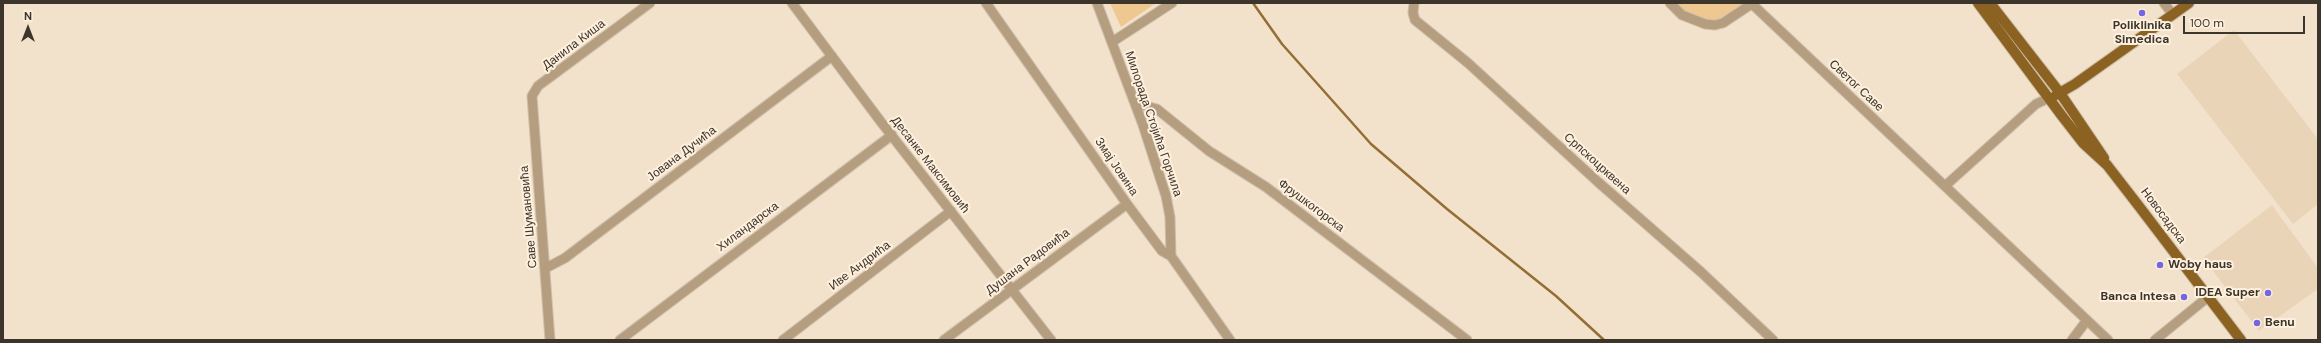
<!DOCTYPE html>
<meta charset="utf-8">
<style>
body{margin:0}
#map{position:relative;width:2321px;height:343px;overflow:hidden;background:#f3e2cb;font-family:"DM Sans",sans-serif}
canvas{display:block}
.frame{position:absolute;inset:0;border:4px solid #3c352c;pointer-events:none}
.north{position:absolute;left:8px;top:8px;width:40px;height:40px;-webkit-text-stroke:3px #fef0dd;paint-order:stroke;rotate:0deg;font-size:11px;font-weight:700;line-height:16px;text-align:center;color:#3c352c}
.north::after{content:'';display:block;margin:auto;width:14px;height:18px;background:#3c352c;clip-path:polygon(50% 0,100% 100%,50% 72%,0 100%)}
.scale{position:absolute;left:2183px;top:16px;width:122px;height:18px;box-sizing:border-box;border:2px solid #3c352c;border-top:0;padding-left:5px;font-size:12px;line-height:14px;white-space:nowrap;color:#3c352c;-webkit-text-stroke:3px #fef0dd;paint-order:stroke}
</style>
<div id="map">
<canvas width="2321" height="343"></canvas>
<div class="frame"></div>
<div class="north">N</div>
<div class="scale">100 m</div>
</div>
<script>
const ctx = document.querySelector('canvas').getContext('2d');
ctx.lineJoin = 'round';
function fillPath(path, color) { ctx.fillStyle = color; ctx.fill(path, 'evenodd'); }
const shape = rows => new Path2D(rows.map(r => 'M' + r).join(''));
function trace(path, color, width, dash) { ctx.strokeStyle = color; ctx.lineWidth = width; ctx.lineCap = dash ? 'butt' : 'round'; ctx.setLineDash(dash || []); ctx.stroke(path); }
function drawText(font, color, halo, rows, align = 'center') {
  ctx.font = font + ' "DM Sans",sans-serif'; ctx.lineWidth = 4; ctx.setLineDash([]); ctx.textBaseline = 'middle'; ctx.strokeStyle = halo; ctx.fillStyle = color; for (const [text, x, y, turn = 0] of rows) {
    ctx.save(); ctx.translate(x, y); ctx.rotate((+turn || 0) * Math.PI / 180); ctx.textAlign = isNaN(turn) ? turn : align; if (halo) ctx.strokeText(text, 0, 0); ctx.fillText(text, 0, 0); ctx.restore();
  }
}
fillPath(shape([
 [2234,30,2318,139,2318,204,2293,224,2177,74],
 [2272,205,2318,268,2318,289,2259,331,2203,258]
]), '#ead4b7');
fillPath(shape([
 [1110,3,1156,3,1121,27],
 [1670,3,1753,3,1723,23,1705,24]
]), '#efc791');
trace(shape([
 [1253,3,1282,44,1371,144,1447,209,1556,296,1604,340]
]), '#946e35', 2.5);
const minor = shape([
 [792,3,881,122,1051,340],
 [986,3,1127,204,1162,251,1171,256,1230,340],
 [1097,3,1143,125,1166,196,1170,217,1171,256],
 [1414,3,1413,13,1415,20,1468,63,1598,182,1701,272,1773,340],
 [1670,3,1682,15,1705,24,1715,25,1723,23,1753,3],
 [2164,3,2173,15],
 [1752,4,2108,340],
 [1112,42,1172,3],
 [1135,103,1157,109,1209,151,1266,187,1467,340],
 [1945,186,2036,104,2049,98],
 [546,268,565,258,832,56],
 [550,340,532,96,538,86,650,3],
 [620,340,892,135],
 [783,340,951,211],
 [944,340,1127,204],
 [2072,340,2087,320],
 [2155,340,2208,297]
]);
const major = shape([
 [1978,3,2062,116,2083,143,2107,165,2138,205,2241,340],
 [1990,3,2060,93,2104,158],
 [2056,95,2075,84,2189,3]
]);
trace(minor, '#cebfab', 11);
trace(major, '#cebfab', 12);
trace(minor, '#b59e7f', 9);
trace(major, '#8b6221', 10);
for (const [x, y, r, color] of [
 [2142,13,4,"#7566e0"],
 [2160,265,4,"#7566e0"],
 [2268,293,4,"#7566e0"],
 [2184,297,4,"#7566e0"],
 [2257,323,4,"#7566e0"]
]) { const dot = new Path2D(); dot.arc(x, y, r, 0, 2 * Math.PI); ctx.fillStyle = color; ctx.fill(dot); trace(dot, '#fef0dd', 1.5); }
drawText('bold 12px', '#3c352c', '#fef0dd', [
 ["Poliklinika",2142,26,"center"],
 ["Simedica",2142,40,"center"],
 ["Woby haus",2168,265],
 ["IDEA Super",2260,293,"right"],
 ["Banca Intesa",2176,297,"right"],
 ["Benu",2265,323]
], 'left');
drawText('12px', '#3c352c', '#fef0dd', [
 ["Данила Киша",574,45,-37],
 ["Светог Саве",1856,86,43],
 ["Милорада Стојића Горчила",1153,124,71],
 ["Јована Дучића",682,154,-37],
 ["Српскоцрквена",1597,164,42],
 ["Десанке Максимовић",930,165,52],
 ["Змај Јовина",1116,167,56],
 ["Фрушкогорска",1311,206,37],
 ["Новосадска",2163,216,53],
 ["Саве Шумановића",529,217,-95],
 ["Хиландарска",748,227,-37],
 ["Душана Радовића",1028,262,-37],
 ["Иве Андрића",860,266,-37]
]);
</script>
